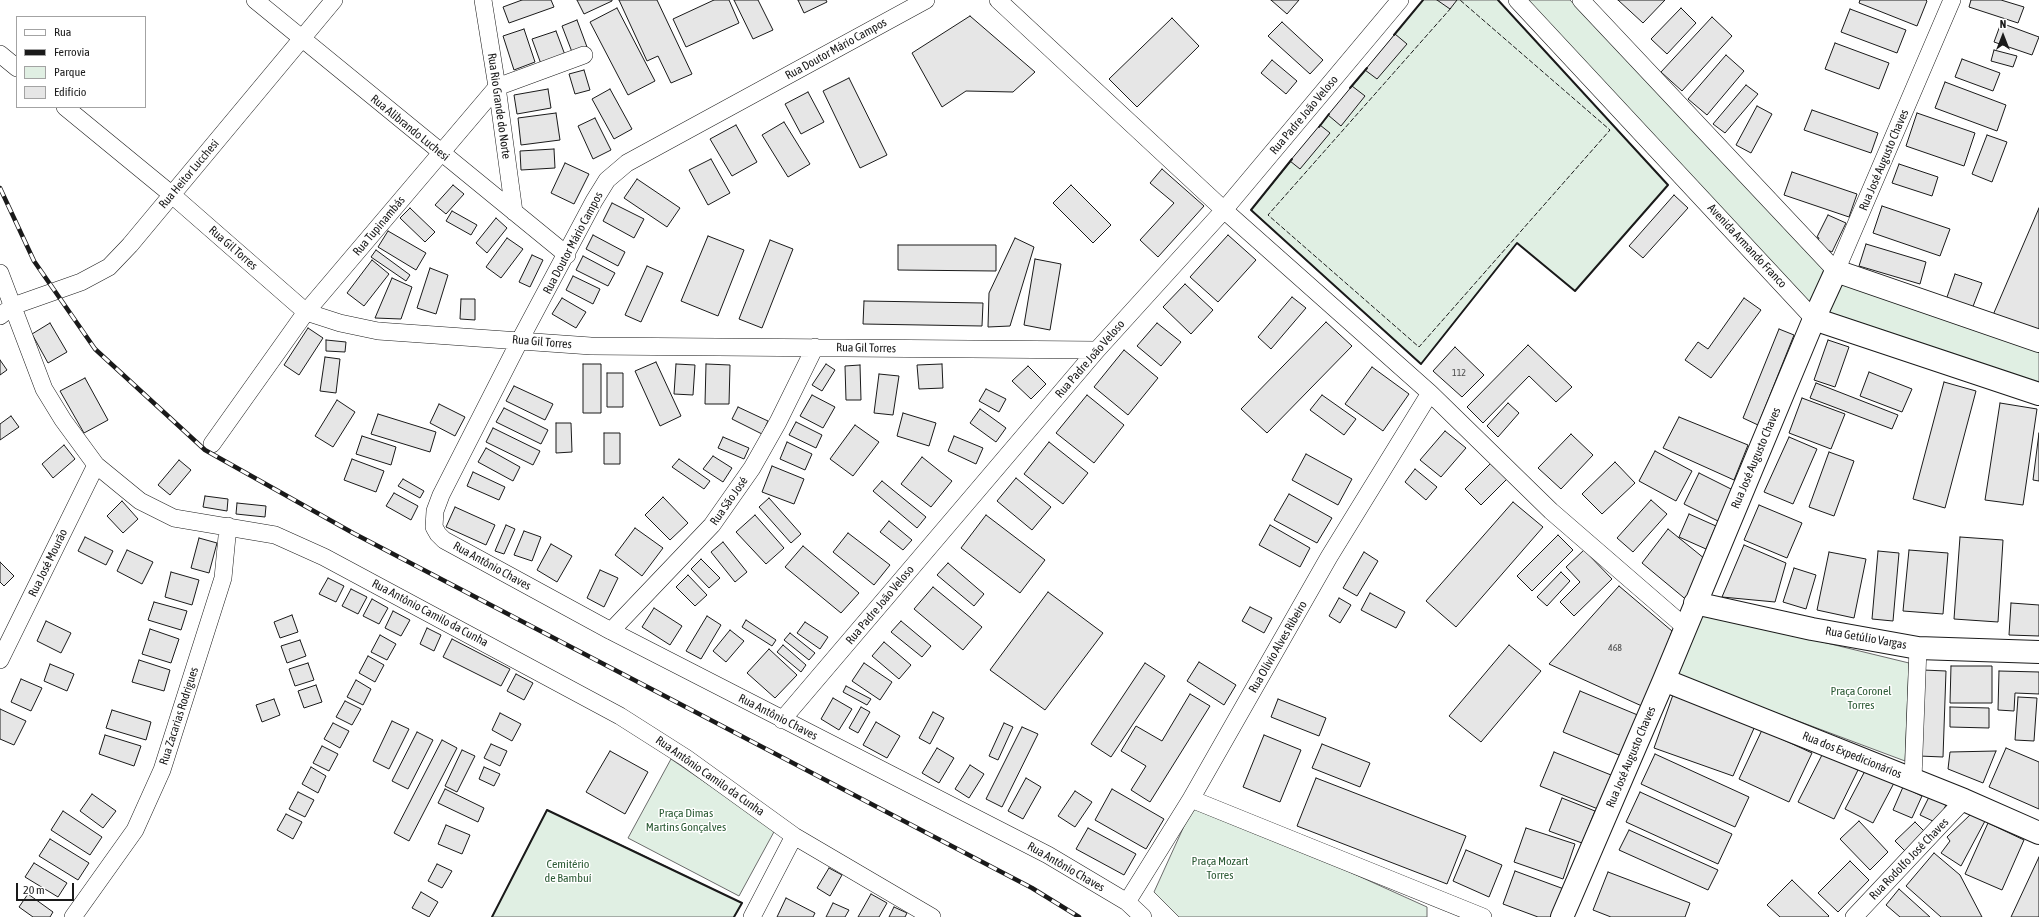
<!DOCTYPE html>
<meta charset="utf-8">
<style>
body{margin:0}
#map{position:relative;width:2039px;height:917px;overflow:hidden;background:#fff;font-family:"Asap Condensed",sans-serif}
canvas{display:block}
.legend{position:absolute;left:16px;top:16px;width:130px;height:92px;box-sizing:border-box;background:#fff;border:1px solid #a3a3a3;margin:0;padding:5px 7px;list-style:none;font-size:12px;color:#1a1a1a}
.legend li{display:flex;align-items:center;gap:8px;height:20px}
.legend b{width:20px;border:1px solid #a3a3a3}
.north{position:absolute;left:1983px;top:16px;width:40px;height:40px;-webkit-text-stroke:3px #fff;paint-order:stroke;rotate:0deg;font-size:11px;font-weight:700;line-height:16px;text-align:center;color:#1a1a1a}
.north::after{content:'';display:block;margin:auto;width:14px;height:18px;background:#1a1a1a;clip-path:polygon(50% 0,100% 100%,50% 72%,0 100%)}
.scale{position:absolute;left:16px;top:883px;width:58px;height:18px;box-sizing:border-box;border:2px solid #1a1a1a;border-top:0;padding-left:5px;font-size:12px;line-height:14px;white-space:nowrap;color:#1a1a1a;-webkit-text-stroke:3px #fff;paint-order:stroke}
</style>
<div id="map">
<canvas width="2039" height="917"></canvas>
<ul class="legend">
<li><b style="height:5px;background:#fff"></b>Rua</li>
<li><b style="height:5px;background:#1a1a1a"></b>Ferrovia</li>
<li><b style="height:11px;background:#e0efe3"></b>Parque</li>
<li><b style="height:11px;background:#e6e6e6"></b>Edifício</li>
</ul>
<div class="north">N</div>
<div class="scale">20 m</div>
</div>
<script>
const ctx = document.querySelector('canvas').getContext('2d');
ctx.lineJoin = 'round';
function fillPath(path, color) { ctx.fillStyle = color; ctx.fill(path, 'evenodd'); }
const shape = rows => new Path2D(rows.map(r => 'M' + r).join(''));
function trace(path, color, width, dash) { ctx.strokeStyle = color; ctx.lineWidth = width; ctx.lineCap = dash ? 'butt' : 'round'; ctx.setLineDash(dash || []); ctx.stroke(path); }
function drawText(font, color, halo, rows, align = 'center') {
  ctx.font = font + ' "Asap Condensed",sans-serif'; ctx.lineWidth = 3; ctx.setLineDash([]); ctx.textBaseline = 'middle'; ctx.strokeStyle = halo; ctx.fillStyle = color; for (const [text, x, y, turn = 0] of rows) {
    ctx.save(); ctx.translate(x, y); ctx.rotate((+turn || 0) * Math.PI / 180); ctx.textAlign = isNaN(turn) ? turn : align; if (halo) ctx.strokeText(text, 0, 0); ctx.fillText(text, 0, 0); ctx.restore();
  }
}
const green = shape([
 [1423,0,1498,0,1668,185,1575,291,1517,243,1421,364,1251,210,1423,0],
 [1527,0,1570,0,1832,276,1812,305,1527,0],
 [1840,283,2039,349,2039,386,1825,314,1840,283],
 [1699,612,1909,663,1905,761,1675,675,1699,612],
 [671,759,775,830,739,896,628,838,671,759],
 [1195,802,1427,907,1427,917,1179,917,1154,892,1195,802],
 [547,810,636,852,742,903,734,917,492,917,547,810]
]);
fillPath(green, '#e0efe3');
trace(green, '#6a6a6a', 1);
const building = shape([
 [522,0,551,0,554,7,509,23,503,7,522,0],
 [577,0,612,0,612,1,584,14,577,0],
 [619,0,657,0,692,74,671,83,658,56,647,61,619,0],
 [714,0,729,0,739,23,686,47,673,19,714,0],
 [734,0,758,0,773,30,753,39,734,0],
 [798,0,826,0,827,2,804,13,798,0],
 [1271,0,1299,0,1287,14,1271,0],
 [1437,0,1457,0,1450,9,1437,0],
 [1618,0,1665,0,1643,23,1618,0],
 [1860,0,1926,0,1927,1,1917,26,1859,3,1860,0],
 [1971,0,2001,0,2024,7,2018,23,1969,7,1971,0],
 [617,8,655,81,628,95,590,22,617,8],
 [1681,8,1696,23,1667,54,1651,39,1681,8],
 [1850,9,1906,30,1897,53,1841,32,1850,9],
 [970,16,1035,72,1013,92,966,91,942,107,912,53,970,16],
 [1712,17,1732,36,1682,91,1661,72,1712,17],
 [1172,18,1199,46,1137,107,1109,79,1172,18],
 [577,20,587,47,572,52,562,26,577,20],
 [1282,22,1323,60,1310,74,1268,36,1282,22],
 [2001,23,2039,37,2032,55,1994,42,2001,23],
 [524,29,535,62,514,70,503,36,524,29],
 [556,31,565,55,541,64,532,39,556,31],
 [1395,34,1407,44,1377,79,1365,70,1395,34],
 [1835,43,1889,63,1879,89,1825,69,1835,43],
 [1994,50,2017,56,2013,67,1991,61,1994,50],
 [1726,55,1744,71,1707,115,1688,99,1726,55],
 [1962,59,2000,73,1993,91,1955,77,1962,59],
 [1272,60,1297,81,1286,94,1261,73,1272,60],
 [584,70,590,90,575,94,569,74,584,70],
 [849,78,887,155,860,168,823,91,849,78],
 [1945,82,2006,105,1997,131,1935,108,1945,82],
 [1746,85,1758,94,1725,133,1713,124,1746,85],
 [1352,86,1365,96,1341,126,1328,115,1352,86],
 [548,89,551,108,517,114,514,95,548,89],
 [610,89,632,129,614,139,592,99,610,89],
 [808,92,824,122,801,134,785,104,808,92],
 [1757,106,1772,114,1751,153,1736,145,1757,106],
 [1812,110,1878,133,1871,153,1804,130,1812,110],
 [556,113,560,140,521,145,518,118,556,113],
 [1917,113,1975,133,1964,166,1906,146,1917,113],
 [595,118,611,150,593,159,578,126,595,118],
 [784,122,810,164,788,177,762,135,784,122],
 [736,125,757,162,732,176,710,139,736,125],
 [1320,125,1330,133,1300,169,1290,161,1320,125],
 [1987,135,2007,142,1992,182,1972,174,1987,135],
 [554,149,555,168,521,170,520,151,554,149],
 [711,159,730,193,708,205,689,170,711,159],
 [565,163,589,174,574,204,551,193,565,163],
 [1899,164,1938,177,1932,196,1892,183,1899,164],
 [1162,169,1204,206,1158,257,1140,240,1174,203,1150,183,1162,169],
 [1792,172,1857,194,1849,217,1784,195,1792,172],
 [637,179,680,208,667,227,624,198,637,179],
 [453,185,464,194,446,214,435,205,453,185],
 [1071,185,1111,225,1093,243,1053,203,1071,185],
 [1674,195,1688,208,1643,258,1629,246,1674,195],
 [612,203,644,219,634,238,603,221,612,203],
 [1882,206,1950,229,1940,256,1873,233,1882,206],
 [410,208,435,232,425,242,400,218,410,208],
 [2039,208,2039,330,1993,315,2039,208],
 [452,211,477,225,471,235,446,221,452,211],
 [1828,215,1846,223,1832,252,1816,245,1819,238,1817,237,1828,215],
 [496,218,507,228,487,253,476,243,496,218],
 [388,231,426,253,416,270,378,247,388,231],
 [593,235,625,252,618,266,586,249,593,235],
 [1228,235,1256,260,1218,302,1190,277,1228,235],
 [708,236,744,250,718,316,681,301,708,236],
 [507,238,523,249,501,278,486,267,507,238],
 [1015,238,1034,247,1010,326,988,327,989,293,1015,238],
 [770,240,793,249,762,328,739,319,770,240],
 [1866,244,1926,262,1920,284,1859,266,1866,244],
 [898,245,996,245,996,271,898,270,898,245],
 [376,250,410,275,406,281,371,257,376,250],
 [532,255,543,260,530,287,519,282,532,255],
 [583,256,615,273,608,286,576,270,583,256],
 [1035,259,1061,264,1050,330,1024,325,1035,259],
 [372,260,389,274,364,306,347,293,372,260],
 [647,266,663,273,641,322,625,315,647,266],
 [430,268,448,275,436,314,417,308,430,268],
 [1955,274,1982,283,1972,309,1946,300,1955,274],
 [573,276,600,289,593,304,566,290,573,276],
 [392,278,412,287,401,319,375,318,392,278],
 [1185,284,1213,310,1191,334,1163,307,1185,284],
 [1292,297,1306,308,1271,349,1258,337,1292,297],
 [562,298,586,312,576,328,552,314,562,298],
 [1744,298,1761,310,1711,378,1685,360,1698,342,1708,349,1744,298],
 [461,299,475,299,475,320,460,319,461,299],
 [864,301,983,303,982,326,863,324,864,301],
 [1326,322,1352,346,1267,433,1241,409,1326,322],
 [50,323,67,352,48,363,32,334,50,323],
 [1157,323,1181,342,1161,366,1137,346,1157,323],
 [308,328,323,338,299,375,284,365,308,328],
 [1779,329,1794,335,1758,425,1743,418,1779,329],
 [326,340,346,342,345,352,326,351,326,340],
 [1828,340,1849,347,1835,387,1814,380,1828,340],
 [1528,345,1572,387,1556,402,1529,376,1483,423,1467,407,1528,345],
 [1455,347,1484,375,1462,397,1433,371,1455,347],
 [1124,350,1158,378,1128,415,1094,387,1124,350],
 [325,357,340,359,336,393,320,391,325,357],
 [0,360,7,370,0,375,0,360],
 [656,362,681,416,660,426,635,371,656,362],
 [583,364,601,364,601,413,583,413,583,364],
 [676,364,695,365,693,395,674,394,676,364],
 [706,364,730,365,729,404,705,404,706,364],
 [826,364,835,370,822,391,812,385,826,364],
 [942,364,943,388,919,389,917,365,942,364],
 [860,365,861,400,846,400,845,366,860,365],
 [1028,366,1046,384,1031,399,1012,381,1028,366],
 [1372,367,1409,394,1383,431,1345,404,1372,367],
 [1869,372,1912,389,1902,412,1860,396,1869,372],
 [607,373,623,373,623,407,607,407,607,373],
 [879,374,899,376,893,415,874,413,879,374],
 [85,378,108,420,84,433,60,391,85,378],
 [1944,382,1976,391,1945,508,1913,499,1944,382],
 [1816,383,1898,415,1892,429,1810,398,1816,383],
 [514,386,553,404,545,420,506,401,514,386],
 [986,389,1006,399,999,412,979,401,986,389],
 [812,395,835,407,823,428,800,416,812,395],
 [1087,395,1124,425,1094,463,1056,433,1087,395],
 [1322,395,1356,419,1344,435,1310,410,1322,395],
 [1802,398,1845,414,1831,449,1789,433,1802,398],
 [337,400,355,412,333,447,315,436,337,400],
 [1508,403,1519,413,1498,437,1487,426,1508,403],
 [2000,403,2037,409,2023,505,1985,500,2000,403],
 [439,404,465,417,455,436,430,423,439,404],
 [738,407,768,421,762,434,732,419,738,407],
 [504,408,548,430,541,444,496,422,504,408],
 [980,409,1006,428,996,442,970,423,980,409],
 [903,413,936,423,929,446,897,436,903,413],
 [378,414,436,432,430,452,371,434,378,414],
 [11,416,19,427,0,440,0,424,11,416],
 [1679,417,1748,445,1734,480,1663,448,1679,417],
 [796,422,822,435,816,448,789,435,796,422],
 [556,423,571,423,572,452,556,453,556,423],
 [855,425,879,442,853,476,830,459,855,425],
 [493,428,540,451,533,465,486,442,493,428],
 [1445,431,1466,448,1441,477,1420,460,1445,431],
 [604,433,620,433,620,464,604,464,604,433],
 [2039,433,2039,481,2033,480,2039,433],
 [1571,434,1593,455,1561,489,1538,468,1571,434],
 [362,436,396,447,391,465,356,454,362,436],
 [954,436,983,448,976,464,948,451,954,436],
 [723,437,749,448,744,459,718,448,723,437],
 [1789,437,1817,449,1793,504,1764,492,1789,437],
 [787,442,812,454,805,470,780,459,787,442],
 [1049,442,1088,473,1063,504,1024,474,1049,442],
 [64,445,75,459,53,478,42,464,64,445],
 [486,448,520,467,513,481,478,462,486,448],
 [1655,451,1692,471,1676,501,1639,481,1655,451],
 [1829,452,1854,461,1834,516,1809,507,1829,452],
 [1306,454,1352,479,1338,505,1292,480,1306,454],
 [713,456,732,468,723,482,703,469,713,456],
 [922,457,952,481,931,507,901,484,922,457],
 [352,459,384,471,376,492,344,480,352,459],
 [679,459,710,481,704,489,672,467,679,459],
 [179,460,191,470,170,495,158,485,179,460],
 [1615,462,1635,483,1602,514,1582,494,1615,462],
 [1491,463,1507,479,1481,505,1465,489,1491,463],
 [772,466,804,479,794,504,762,492,772,466],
 [1415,469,1437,487,1426,500,1405,482,1415,469],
 [473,472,505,487,499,500,467,486,473,472],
 [1699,473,1733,490,1718,521,1684,504,1699,473],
 [1016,478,1051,507,1032,530,997,501,1016,478],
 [403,479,424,491,420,498,398,486,403,479],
 [882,481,926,517,917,528,873,491,882,481],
 [394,493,418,506,411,520,386,506,394,493],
 [1289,494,1332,518,1317,543,1274,520,1289,494],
 [205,496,228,499,227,511,203,507,205,496],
 [663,497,688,523,670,540,645,515,663,497],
 [769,498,801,534,791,543,759,507,769,498],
 [1651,500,1667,514,1633,552,1617,538,1651,500],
 [122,501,138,519,123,533,107,516,122,501],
 [1513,502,1543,527,1456,627,1426,601,1513,502],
 [237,503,266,506,265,517,236,514,237,503],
 [1759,505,1802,523,1787,558,1744,540,1759,505],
 [455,507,495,525,486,545,446,527,455,507],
 [1689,514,1716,526,1706,549,1679,537,1689,514],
 [755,515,784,548,766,564,736,532,755,515],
 [986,515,1045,560,1020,593,961,548,986,515],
 [889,521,912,540,903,550,880,532,889,521],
 [506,525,515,529,504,554,495,551,506,525],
 [1270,525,1310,548,1300,567,1259,545,1270,525],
 [635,528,663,548,642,576,615,555,635,528],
 [1668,529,1705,559,1689,602,1642,563,1668,529],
 [524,531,541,537,532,561,514,555,524,531],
 [848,533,890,565,874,585,833,552,848,533],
 [1558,535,1573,550,1532,591,1517,576,1558,535],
 [85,537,113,551,106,565,78,551,85,537],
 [1960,537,2003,540,1998,622,1954,619,1960,537],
 [199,538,217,543,209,573,191,568,199,538],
 [723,542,747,572,735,582,711,552,723,542],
 [551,544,572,556,557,582,537,570,551,544],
 [1744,545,1786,563,1775,602,1722,597,1744,545],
 [803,546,859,593,841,613,785,567,803,546],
 [127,550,153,562,142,584,117,571,127,550],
 [1584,550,1612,579,1574,616,1560,602,1580,582,1566,567,1584,550],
 [1909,550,1948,553,1943,614,1903,611,1909,550],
 [1878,551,1899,553,1893,621,1872,619,1878,551],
 [1364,552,1378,561,1357,596,1343,588,1364,552],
 [1829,552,1866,559,1854,618,1817,610,1829,552],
 [701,559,720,578,709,588,691,569,701,559],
 [0,562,14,576,4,586,0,582,0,562],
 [948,563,984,594,974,606,937,575,948,563],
 [1794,568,1816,575,1806,609,1783,602,1794,568],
 [600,570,618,578,604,607,587,598,600,570],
 [171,572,199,580,192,605,165,597,171,572],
 [1561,572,1570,581,1547,606,1537,597,1561,572],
 [688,575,707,595,695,606,676,587,688,575],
 [328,578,344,586,336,602,319,594,328,578],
 [1619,586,1672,631,1644,707,1549,664,1619,586],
 [933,587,982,627,963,650,914,609,933,587],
 [351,589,367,597,358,614,342,606,351,589],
 [1048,592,1103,633,1045,710,990,670,1048,592],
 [1370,593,1405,612,1396,628,1361,610,1370,593],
 [1339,598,1351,605,1340,623,1329,616,1339,598],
 [372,599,388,608,379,624,363,616,372,599],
 [154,602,187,611,181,630,148,620,154,602],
 [2011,603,2039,605,2039,636,2009,635,2011,603],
 [1250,607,1272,618,1264,633,1242,621,1250,607],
 [654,608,682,626,670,645,642,627,654,608],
 [393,611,410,620,401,636,385,628,393,611],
 [292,615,298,632,280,638,274,622,292,615],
 [707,616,721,625,701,659,686,651,707,616],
 [746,620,776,640,772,646,742,627,746,620],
 [46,621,71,633,61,653,37,641,46,621],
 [901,621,931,646,922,657,891,632,901,621],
 [805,622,828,637,820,649,797,633,805,622],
 [427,628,441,635,434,651,420,644,427,628],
 [150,629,179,639,171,663,142,654,150,629],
 [730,630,744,641,726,662,713,651,730,630],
 [790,633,815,653,809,660,784,640,790,633],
 [380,635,396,644,387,660,371,652,380,635],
 [452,639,510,669,501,686,443,657,452,639],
 [300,640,306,656,287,663,281,646,300,640],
 [884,642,911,665,899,679,872,656,884,642],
 [783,645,806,665,801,672,777,652,783,645],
 [1509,645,1541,671,1481,742,1449,716,1509,645],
 [769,649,797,675,775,698,747,673,769,649],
 [368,656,384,665,375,682,359,673,368,656],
 [139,660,170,670,164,691,132,682,139,660],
 [1199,662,1236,685,1224,705,1187,681,1199,662],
 [308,663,314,680,295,686,289,669,308,663],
 [864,663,892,682,880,700,852,681,864,663],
 [1145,663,1165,676,1111,757,1091,744,1145,663],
 [50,664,74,674,67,691,44,681,50,664],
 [1951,666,1992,666,1992,703,1950,703,1951,666],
 [1923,670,1946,671,1943,757,1919,756,1923,670],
 [1999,671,2039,672,2039,694,2015,693,2014,711,1998,710,1999,671],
 [516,674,533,683,524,700,507,691,516,674],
 [21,679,42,688,31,711,11,702,21,679],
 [356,680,371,689,363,705,347,697,356,680],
 [316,685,322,702,304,708,298,691,316,685],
 [846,686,871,699,867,705,843,692,846,686],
 [1580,691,1640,716,1624,757,1563,732,1580,691],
 [1674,692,1755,726,1733,776,1654,748,1674,692],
 [1190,694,1210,706,1150,802,1131,790,1146,766,1121,751,1136,726,1162,741,1190,694],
 [2018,697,2037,698,2034,741,2015,740,2018,697],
 [833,698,852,709,839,730,821,719,833,698],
 [274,699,280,715,262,722,256,705,274,699],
 [1278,699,1326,718,1319,736,1271,717,1278,699],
 [345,701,361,709,352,725,336,717,345,701],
 [861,707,870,712,858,733,849,728,861,707],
 [1950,707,1989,708,1989,728,1950,727,1950,707],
 [0,709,26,721,14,745,0,739,0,709],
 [112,710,151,722,146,740,106,728,112,710],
 [933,712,944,718,930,744,919,738,933,712],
 [500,713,521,724,512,741,492,730,500,713],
 [392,721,409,729,389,769,373,761,392,721],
 [876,722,900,736,887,758,863,745,876,722],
 [333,723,349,731,340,748,324,739,333,723],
 [1004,723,1013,727,998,760,989,756,1004,723],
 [1022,727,1038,734,1002,807,986,799,1022,727],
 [1762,730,1812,753,1789,802,1739,779,1762,730],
 [417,732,433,740,408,789,392,781,417,732],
 [105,735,141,746,134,766,99,754,105,735],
 [1264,735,1301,750,1280,802,1243,787,1264,735],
 [442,740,457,748,409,841,394,833,442,740],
 [491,744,507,751,500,766,484,758,491,744],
 [1322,744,1370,763,1360,787,1312,768,1322,744],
 [322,746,338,754,329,771,313,763,322,746],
 [937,748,954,758,939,783,922,773,937,748],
 [2006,748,2039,762,2039,809,1989,787,2006,748],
 [462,750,475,756,457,792,445,786,462,750],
 [610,751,648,772,625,814,586,792,610,751],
 [1996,751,1983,783,1948,769,1950,752,1996,751],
 [1554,752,1611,775,1598,809,1540,786,1554,752],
 [1823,753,1858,770,1834,819,1798,802,1823,753],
 [1655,754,1749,797,1735,827,1641,784,1655,754],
 [970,765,984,774,969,798,955,789,970,765],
 [311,767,326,776,318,793,302,784,311,767],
 [484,767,500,774,494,786,479,779,484,767],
 [1866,769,1894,783,1873,823,1845,809,1866,769],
 [1026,778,1041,787,1023,819,1008,811,1026,778],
 [1316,778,1466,836,1447,884,1297,826,1316,778],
 [1903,787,1922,796,1912,818,1893,810,1903,787],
 [445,789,484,808,478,822,438,803,445,789],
 [1112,789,1164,819,1146,849,1095,820,1112,789],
 [1075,791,1092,802,1075,827,1058,816,1075,791],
 [298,792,314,800,305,817,289,809,298,792],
 [1640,792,1732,834,1718,864,1626,822,1640,792],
 [92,794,116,811,103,828,80,811,92,794],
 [1929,797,1946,805,1937,823,1920,815,1929,797],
 [1562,798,1595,811,1582,843,1549,831,1562,798],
 [63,811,102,837,90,855,51,830,63,811],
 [286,814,302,822,293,839,277,830,286,814],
 [1971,814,1985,821,1961,866,1941,853,1950,841,1947,837,1971,814],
 [1859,821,1888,852,1870,870,1840,839,1859,821],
 [1915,822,1927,834,1907,853,1895,841,1915,822],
 [1988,823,2024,840,2002,890,1965,874,1988,823],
 [446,825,470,835,462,854,438,844,446,825],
 [1088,828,1136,854,1124,875,1076,849,1088,828],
 [1526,828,1575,844,1563,879,1514,862,1526,828],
 [1629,830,1718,870,1708,890,1619,850,1629,830],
 [50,839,89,863,78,880,39,856,50,839],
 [1466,850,1502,865,1489,897,1453,881,1466,850],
 [1934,853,1960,875,1982,917,1941,917,1906,886,1934,853],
 [2039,857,2039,917,2011,917,2039,857],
 [1850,861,1869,880,1838,912,1818,893,1850,861],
 [34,863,67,883,58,897,25,877,34,863],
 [437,864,452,871,442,888,428,881,437,864],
 [829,868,842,875,830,896,817,888,829,868],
 [1515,871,1564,889,1554,917,1538,917,1503,904,1515,871],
 [1608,872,1690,903,1685,917,1611,917,1593,910,1608,872],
 [1792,880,1829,916,1828,917,1780,917,1767,905,1792,880],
 [1899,889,1930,917,1900,917,1886,905,1899,889],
 [421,892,438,902,429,917,412,908,421,892],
 [28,894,53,912,50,917,33,917,19,907,28,894],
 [871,894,887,903,879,917,858,917,871,894],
 [786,898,815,913,813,917,777,917,786,898],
 [833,903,849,910,845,917,826,917,833,903],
 [894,907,907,913,905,917,889,917,894,907]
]);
fillPath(building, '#e6e6e6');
trace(building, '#1a1a1a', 1);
const street = shape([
 [255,0,567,255],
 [483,0,497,87,514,212],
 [926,0,627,163,607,180,594,201,520,340,441,495,435,511,434,527,438,534,444,540,611,631,1048,855,1127,902,1143,917],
 [998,0,1224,210,1430,393,1551,511,1685,627],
 [1517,0,1814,319],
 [1581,0,1836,271,1952,0],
 [0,54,17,68],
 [65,107,171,194,306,312,340,323,378,331,591,346,1097,350],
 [0,273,44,389,63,420,96,465,140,501,174,518,275,535,324,557,620,716,686,758,794,836,932,917],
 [0,316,13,306,81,282,109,267,130,245,334,0],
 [212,444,306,312,497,87,584,55],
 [611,631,712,525,752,468,778,422,815,347],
 [0,660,96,465],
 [782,720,1097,350,1224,210,1400,0],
 [1913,779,1918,648],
 [1191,799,1483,917],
 [1127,902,1191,799,1329,557,1430,393],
 [73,917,135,830,162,770,223,578,228,526],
 [752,917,794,836],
 [1854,917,1964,800]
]);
const secondary = shape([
 [1814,319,2039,394],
 [1695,603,1812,629,1918,648,2039,652],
 [1664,680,1964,800,2039,833],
 [1562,917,1664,680,1814,319,1836,271,2039,341]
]);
trace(street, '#1a1a1a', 18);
trace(secondary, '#1a1a1a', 24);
trace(street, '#fff', 17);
trace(secondary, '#fff', 22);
const rail = shape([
 [0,188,34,261,95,349,205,450,353,533,1032,888,1079,917]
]);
trace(rail, '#1a1a1a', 4.5);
trace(rail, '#fff', 3, [9]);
trace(shape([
 [1451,8,1268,215,1419,347,1610,130,1460,0]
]), '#1a1a1a', 1, [5, 2]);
trace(shape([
 [1394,35,1423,0],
 [1350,88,1367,68],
 [1319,127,1329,114],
 [1292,159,1251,210,1421,364,1517,243,1575,291,1668,185,1498,0],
 [492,917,547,810,742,903,734,917]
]), '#1a1a1a', 2);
drawText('10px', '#4d4d4d', null, [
 ["112",1459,373],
 ["468",1615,648]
]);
drawText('12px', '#1a1a1a', '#fff', [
 ["Rua Doutor Mário Campos",836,49,-29],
 ["Rua Rio Grande do Norte",499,106,82],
 ["Rua Padre João Veloso",1304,115,-50],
 ["Rua Alibrando Luchesi",410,128,39],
 ["Rua José Augusto Chaves",1884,160,-67],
 ["Rua Heitor Lucchesi",189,174,-50],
 ["Rua Tupinambás",379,226,-50],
 ["Rua Doutor Mário Campos",573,243,-62],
 ["Avenida Armando Franco",1747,246,47],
 ["Rua Gil Torres",233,248,41],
 ["Rua Gil Torres",542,342,5],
 ["Rua Gil Torres",866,348,1],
 ["Rua Padre João Veloso",1090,359,-49],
 ["Rua José Augusto Chaves",1756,458,-67],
 ["Rua São José",729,501,-55],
 ["Rua José Mourão",48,563,-64],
 ["Rua Antônio Chaves",492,566,29],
 ["Rua Padre João Veloso",880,605,-50],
 ["Rua Antônio Camilo da Cunha",430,613,28],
 ["Rua Getúlio Vargas",1866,638,10],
 ["Rua Olívio Alves Ribeiro",1278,647,-60],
 ["Rua Zacarias Rodrigues",179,716,-72],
 ["Rua Antônio Chaves",778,717,27],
 ["Rua dos Expedicionários",1852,755,22],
 ["Rua José Augusto Chaves",1631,757,-67],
 ["Rua Antônio Camilo da Cunha",710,776,35],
 ["Rua Rodolfo José Chaves",1909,859,-46],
 ["Rua Antônio Chaves",1066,867,30]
]);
drawText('12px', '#2b5a34', '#fff', [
 ["Praça Coronel",1861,691],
 ["Torres",1861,705],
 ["Praça Dimas",686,813],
 ["Martins Gonçalves",686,827],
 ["Praça Mozart",1220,861],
 ["Torres",1220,875],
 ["Cemitério",568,864],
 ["de Bambuí",568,878]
]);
</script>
